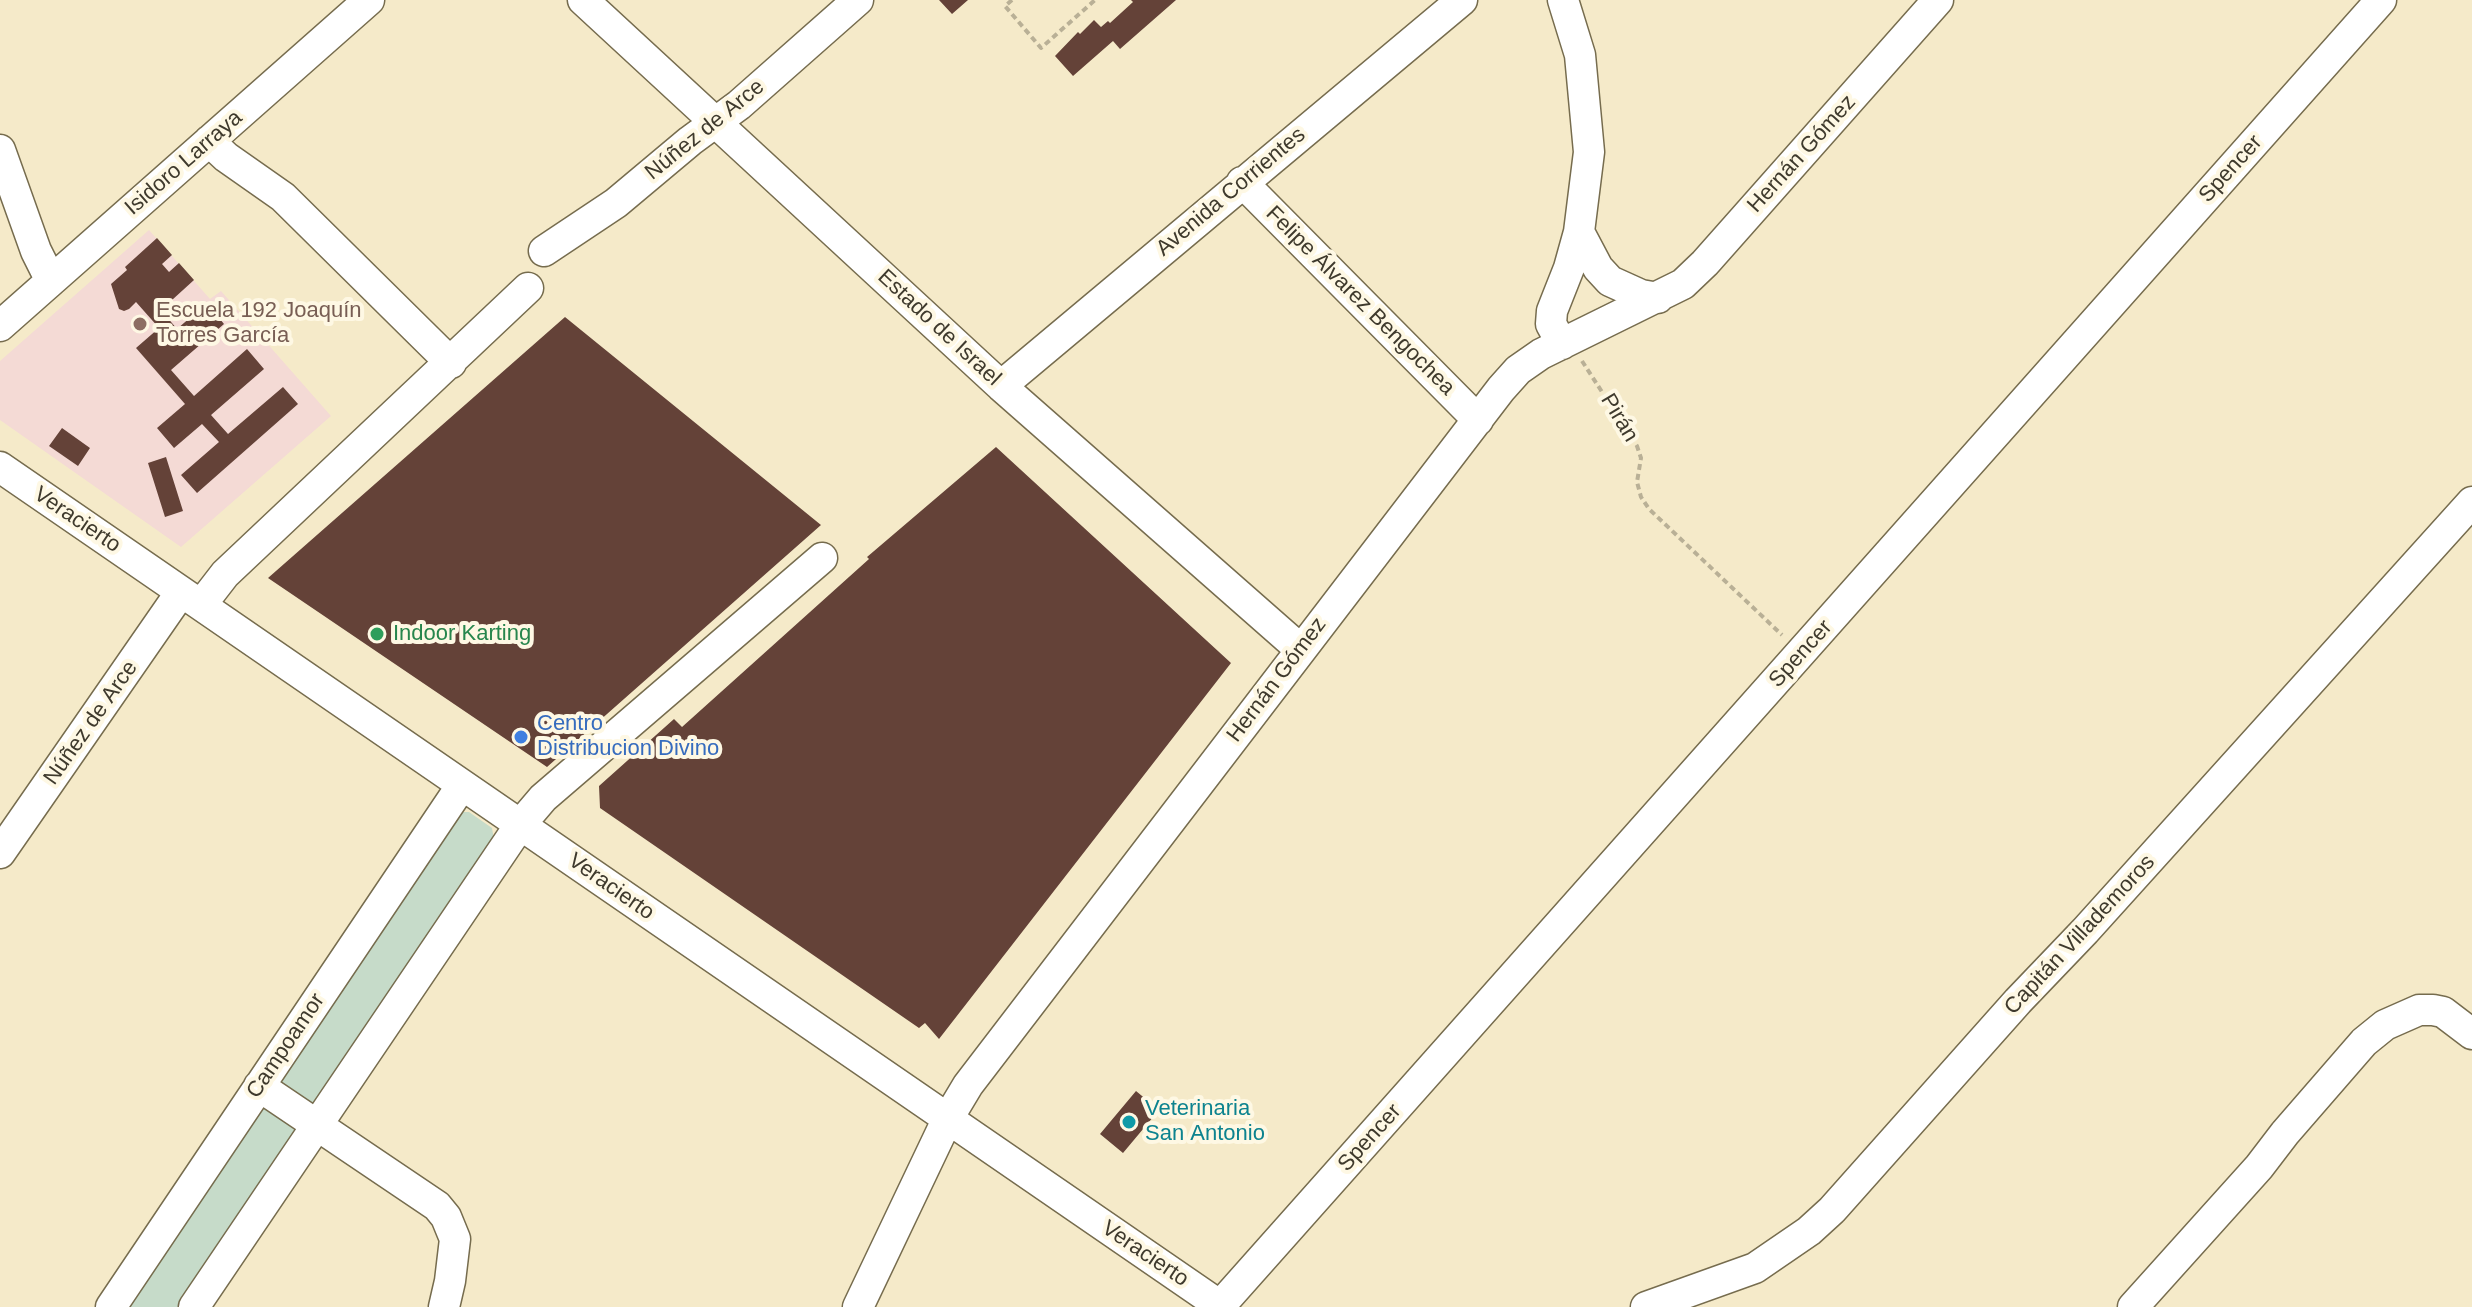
<!DOCTYPE html>
<meta charset="utf-8">
<style>
body{margin:0}
canvas{display:block;background:#f5eac9}
</style>
<canvas width="2472" height="1307"></canvas>
<script>
const ctx = document.querySelector('canvas').getContext('2d');
ctx.lineJoin = 'round';
function fillPath(path, color) { ctx.fillStyle = color; ctx.fill(path, 'evenodd'); }
const shape = rows => new Path2D(rows.map(r => 'M' + r).join(''));
function trace(path, color, width, dash) { ctx.strokeStyle = color; ctx.lineWidth = width; ctx.lineCap = dash ? 'butt' : 'round'; ctx.setLineDash(dash || []); ctx.stroke(path); }
function drawText(font, color, halo, rows, align = 'center') {
  ctx.font = font + ' Arial,sans-serif'; ctx.lineWidth = 8; ctx.setLineDash([]); ctx.textBaseline = 'middle'; ctx.strokeStyle = halo; ctx.fillStyle = color; for (const [text, x, y, turn = 0] of rows) {
    ctx.save(); ctx.translate(x, y); ctx.rotate((+turn || 0) * Math.PI / 180); ctx.textAlign = isNaN(turn) ? turn : align; if (halo) ctx.strokeText(text, 0, 0); ctx.fillText(text, 0, 0); ctx.restore();
  }
}
fillPath(shape([
 [149,230,210,299,221,291,331,416,181,547,0,420,0,361]
]), '#f4dad5');
fillPath(shape([
 [462,812,469,812,492,828,494,840,316,1103,311,1103,277,1087,457,817],
 [263,1101,299,1125,179,1307,124,1307]
]), '#c6dbc9');
fillPath(shape([
 [939,0,968,0,952,14],
 [1131,0,1176,0,1120,49,1113,41,1073,76,1055,56,1078,32,1080,34,1094,20,1101,27,1108,21,1110,23,1133,2],
 [157,238,172,255,162,264,169,272,179,263,194,280,161,310,177,329,207,303,224,324,171,370,194,396,247,349,264,369,211,415,228,434,283,387,298,404,197,493,181,475,219,442,202,424,174,448,157,428,185,404,136,348,159,328,136,302,129,309,124,311,119,309,111,284,127,270,125,267],
 [565,317,821,525,547,767,268,578],
 [62,428,90,448,78,466,49,446],
 [996,447,1231,663,939,1039,925,1023,919,1028,600,808,599,786,674,719,682,727,869,559,867,557],
 [166,457,183,511,165,517,148,463],
 [1136,1091,1159,1110,1123,1153,1100,1134]
]), '#644238');
const minor = shape([
 [583,0,1001,386,1300,649],
 [209,141,226,157,283,197,451,363],
 [0,150,36,251,51,281],
 [1242,182,1478,420],
 [1579,232,1598,268,1610,281,1641,295,1658,298],
 [544,251,616,203,690,141,739,105,858,0],
 [0,326,369,0],
 [1562,344,1551,324,1552,311,1569,268,1579,232,1589,152,1580,55,1563,0],
 [1001,386,1462,0],
 [0,467,1222,1307],
 [201,605,225,574,528,288],
 [0,853,181,592],
 [259,1086,437,1206,446,1217,455,1239,450,1281,444,1307],
 [111,1307,462,785],
 [194,1307,520,825,543,798,822,558],
 [858,1307,947,1120,968,1085,1501,389,1518,370,1541,354,1683,284,1705,263,1938,0],
 [1219,1307,2381,0],
 [1646,1307,1755,1268,1809,1231,1832,1210,2018,1001,2085,931,2472,502],
 [2133,1307,2259,1167,2285,1133,2364,1042,2385,1025,2419,1010,2433,1010,2443,1012,2472,1034]
]);
trace(minor, '#766c4e', 33);
trace(shape([
 [1012,0,1005,6,1041,48,1095,0],
 [1582,361,1637,446,1641,458,1637,482,1641,497,1649,509,1782,635]
]), '#b9b096', 4, [6, 4]);
trace(minor, '#fff', 30);
for (const [x, y, r, color] of [
 [140,324,8,"#8d6e63"],
 [377,634,8,"#2e9e5b"],
 [521,737,8,"#3f7fe0"],
 [1129,1122,8,"#0f9aa8"]
]) { const dot = new Path2D(); dot.arc(x, y, r, 0, 2 * Math.PI); ctx.fillStyle = color; ctx.fill(dot); trace(dot, '#fef8e4', 3); }
drawText('22px', '#3f3a2d', '#fef8e4', [
 ["Núñez de Arce",705,130,-39],
 ["Hernán Gómez",1802,154,-48],
 ["Isidoro Larraya",184,163,-41],
 ["Spencer",2231,169,-48],
 ["Avenida Corrientes",1231,192,-40],
 ["Felipe Álvarez Bengochea",1360,301,45],
 ["Estado de Israel",939,328,43],
 ["Pirán",1619,418,59],
 ["Veracierto",77,520,34],
 ["Spencer",1801,654,-48],
 ["Hernán Gómez",1277,680,-53],
 ["Núñez de Arce",91,723,-55],
 ["Veracierto",611,887,35],
 ["Capitán Villademoros",2080,935,-47],
 ["Campoamor",286,1046,-56],
 ["Spencer",1370,1138,-48],
 ["Veracierto",1145,1254,34]
]);
drawText('22px', '#785e54', '#fef8e4', [
 ["Escuela 192 Joaquín",156,311],
 ["Torres García",156,336]
], 'left');
drawText('22px', '#27864d', '#fef8e4', [
 ["Indoor Karting",393,634]
], 'left');
drawText('22px', '#366cbe', '#fef8e4', [
 ["Centro",537,724],
 ["Distribucion Divino",537,749]
], 'left');
drawText('22px', '#0d838f', '#fef8e4', [
 ["Veterinaria",1145,1109],
 ["San Antonio",1145,1134]
], 'left');
</script>
